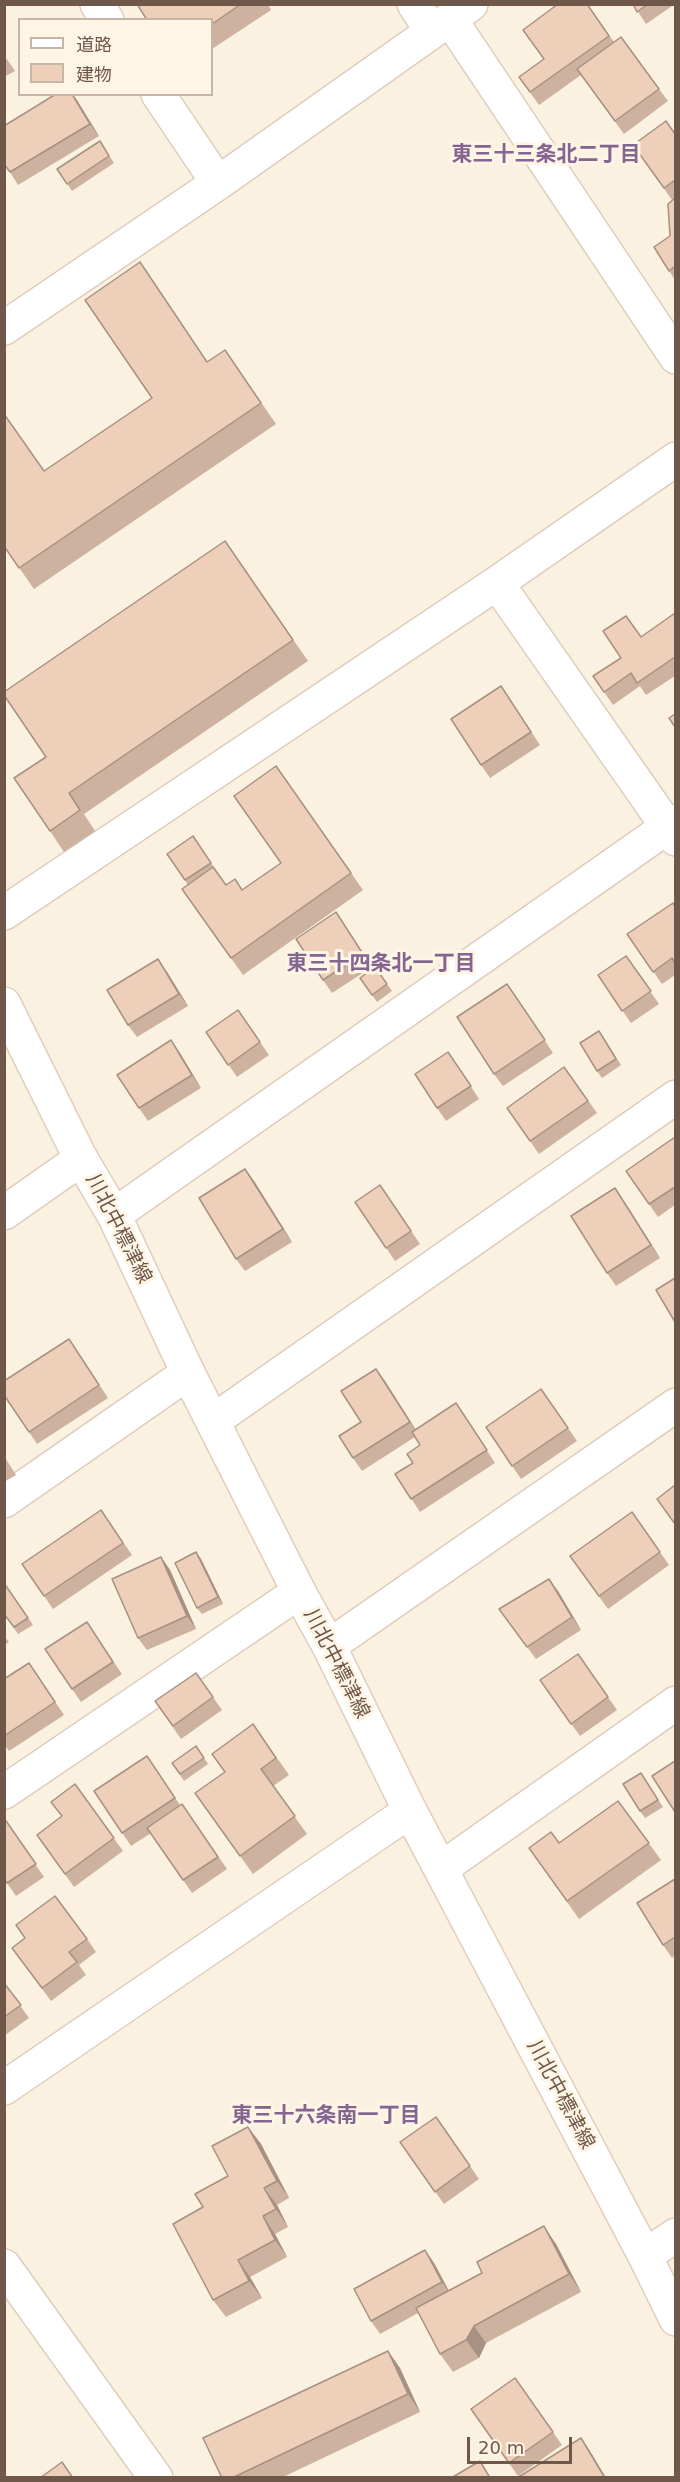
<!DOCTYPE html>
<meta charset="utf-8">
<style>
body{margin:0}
#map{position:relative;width:680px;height:2482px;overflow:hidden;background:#faf1e0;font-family:"DejaVu Sans","Noto Sans JP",sans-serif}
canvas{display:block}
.frame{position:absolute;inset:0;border:6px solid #6f5749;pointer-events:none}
.legend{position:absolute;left:18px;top:18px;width:195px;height:78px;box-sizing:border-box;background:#fef5e5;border:2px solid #c5b6a7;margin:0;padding:8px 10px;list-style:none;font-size:18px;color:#6f5749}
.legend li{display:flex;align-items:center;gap:12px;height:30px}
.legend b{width:30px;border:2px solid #c5b6a7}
.scale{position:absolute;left:467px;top:2437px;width:105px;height:27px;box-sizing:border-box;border:3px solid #6f5749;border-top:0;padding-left:8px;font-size:18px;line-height:21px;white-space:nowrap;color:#6f5749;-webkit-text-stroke:4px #fef5e5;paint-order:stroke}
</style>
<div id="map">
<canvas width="680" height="2482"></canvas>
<div class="frame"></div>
<ul class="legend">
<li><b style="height:8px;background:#fff"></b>道路</li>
<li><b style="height:16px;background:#eecfb9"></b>建物</li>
</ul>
<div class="scale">20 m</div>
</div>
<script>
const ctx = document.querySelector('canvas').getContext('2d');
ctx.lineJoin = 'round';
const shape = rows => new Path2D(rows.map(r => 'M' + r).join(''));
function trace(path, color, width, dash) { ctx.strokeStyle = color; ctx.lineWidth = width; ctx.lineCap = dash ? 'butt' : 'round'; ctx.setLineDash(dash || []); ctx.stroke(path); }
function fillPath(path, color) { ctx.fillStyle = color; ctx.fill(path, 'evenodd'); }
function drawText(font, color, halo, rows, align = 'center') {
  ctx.font = font + ' "DejaVu Sans","Noto Sans JP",sans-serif'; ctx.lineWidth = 6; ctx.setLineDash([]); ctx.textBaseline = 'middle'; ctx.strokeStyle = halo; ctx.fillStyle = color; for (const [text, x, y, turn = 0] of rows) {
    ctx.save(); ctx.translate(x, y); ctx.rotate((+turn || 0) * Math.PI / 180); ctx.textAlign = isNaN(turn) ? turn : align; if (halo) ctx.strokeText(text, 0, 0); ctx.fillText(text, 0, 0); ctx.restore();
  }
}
const minor = shape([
 [97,4,107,20],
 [414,4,432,31],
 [450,19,676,357],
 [158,94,218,183],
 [4,328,218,183,471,4],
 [497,583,676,839],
 [4,913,497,583,676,459],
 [4,1213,81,1159],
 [114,1215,676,821],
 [213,1421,676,1097],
 [4,1501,188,1373],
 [329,1646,676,1405],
 [4,1792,299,1592],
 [442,1868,676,1703],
 [4,2088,410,1811],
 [645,2256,676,2235],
 [4,2266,156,2478]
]);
const secondary = shape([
 [4,1004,81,1159,114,1215,188,1373,299,1592,329,1646,410,1811,645,2256,676,2319]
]);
trace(minor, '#decdbd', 36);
trace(secondary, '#e2cebb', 36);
trace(minor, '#fff', 33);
trace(secondary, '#fff', 33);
fillPath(shape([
 [137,4,268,4,271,10,212,49,212,20],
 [587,4,614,42,659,89,668,101,624,134,581,75,539,105,519,77,544,59],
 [633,4,675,4,646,24],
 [4,55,15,71,4,77],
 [56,94,72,94,99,136,18,185,10,172],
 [675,134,675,280,654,247,670,236,672,200,633,145],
 [100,141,114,163,72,191,57,169],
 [225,350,276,424,34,589,4,546,44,471],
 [225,541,308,661,84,814,95,831,64,852,50,831,46,757],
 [675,613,675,676,646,695,640,686,613,705,593,676,621,658,641,637],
 [501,686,540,745,490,778,481,765],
 [276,766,363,890,243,975,182,889,188,885,167,854,193,836,226,885,242,890,281,863],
 [675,907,675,975,662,984,627,934],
 [336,912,372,967,332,993,323,980],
 [626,956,659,1004,631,1023,598,975],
 [375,967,392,991,377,1002,360,978],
 [167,972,188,1006,137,1037,128,1025],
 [516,997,553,1053,503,1086,494,1074],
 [238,1010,269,1055,237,1077,206,1032],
 [604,1038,621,1065,602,1078,597,1071],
 [171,1040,201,1088,148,1121,139,1108],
 [457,1065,479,1099,446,1121,437,1108],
 [564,1067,597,1113,539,1154,507,1108],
 [675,1137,675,1205,658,1217,626,1171],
 [254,1181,292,1242,245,1271,236,1259],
 [380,1185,420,1244,395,1261,355,1202],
 [624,1201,660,1258,616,1286,607,1273],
 [69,1339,108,1398,37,1444,29,1432],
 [376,1369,416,1430,465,1416,495,1463,420,1512,395,1474,413,1463,420,1445,415,1437,362,1471,353,1458,361,1422],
 [541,1389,577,1441,521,1479,486,1427],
 [4,1456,16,1475,4,1482],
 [101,1510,132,1555,53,1609,22,1564],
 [632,1512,669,1565,608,1609,570,1556],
 [196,1552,201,1559,223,1604,202,1614,197,1608],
 [161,1557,170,1570,196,1629,147,1650,138,1638],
 [4,1583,33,1625,18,1634,4,1614],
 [558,1591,581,1630,536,1659,499,1609],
 [87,1622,122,1674,81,1702,72,1689],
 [4,1636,9,1642,4,1645],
 [578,1654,617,1710,580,1736,540,1680],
 [196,1673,222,1710,181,1739,155,1701],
 [38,1676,64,1715,9,1751,4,1744,4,1679],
 [253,1724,289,1775,273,1786,307,1834,253,1874,195,1793,225,1772],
 [196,1746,208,1764,184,1781,172,1763],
 [147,1756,180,1805,182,1804,227,1869,192,1893,151,1833,131,1846,94,1791],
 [645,1780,663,1807,645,1818,640,1811],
 [75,1784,123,1851,74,1887,37,1835,62,1817,51,1802],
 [618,1801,661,1860,579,1919,529,1848,559,1843],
 [4,1818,44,1877,16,1896,7,1883],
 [675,1879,675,1955,672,1958,663,1945],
 [87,1939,96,1952,79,1965,86,1975,51,2001,12,1948],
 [4,1983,29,2018,4,2036],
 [436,2117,479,2179,444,2204,400,2142],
 [248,2127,261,2144,289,2198,277,2205,288,2227,275,2234,287,2257,250,2277,262,2298,226,2317,213,2300,203,2207,228,2176],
 [556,2244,581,2292,486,2343,479,2358,453,2372,440,2354,418,2313,380,2334,371,2321,425,2250,434,2263,449,2291],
 [388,2351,400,2368,420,2412,281,2478,222,2478],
 [515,2378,562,2445,518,2476,471,2409]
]), '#cdb29f');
fillPath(shape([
 [72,94,77,100,99,136,90,124],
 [158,959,167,972,188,1006,179,994],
 [171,1040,180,1053,201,1088,192,1075],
 [245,1169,254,1181,292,1242,283,1229],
 [615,1188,624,1201,660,1258,651,1245],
 [376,1369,385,1381,419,1435,410,1422],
 [196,1552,201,1559,223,1604,218,1597],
 [161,1557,170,1570,196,1629,187,1616],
 [549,1579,558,1591,581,1630,572,1617],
 [248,2127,261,2144,289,2198,277,2181],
 [264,2188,277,2205,288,2227,276,2209],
 [263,2216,275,2234,287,2257,275,2240],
 [544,2226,556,2244,581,2292,569,2274],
 [425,2250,434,2263,451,2295,442,2282],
 [238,2260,250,2277,262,2298,249,2281],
 [474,2326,486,2343,479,2358,466,2340],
 [388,2351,400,2368,420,2412,408,2394],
 [581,2438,590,2451,606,2478,605,2478]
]), '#a79182');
const building = shape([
 [137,4,241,4,212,24,212,20,147,20,137,4],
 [558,4,587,4,609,36,530,92,519,77,544,59,523,30,558,4],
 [633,4,648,4,637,12,633,4],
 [621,37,659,89,615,121,577,69,621,37],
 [56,94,72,94,90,124,10,172,4,164,4,126,56,94],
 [666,121,675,134,675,180,664,188,633,145,666,121],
 [100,141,109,156,67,184,57,169,100,141],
 [675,198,675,266,669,271,654,247,670,236,668,204,675,198],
 [140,262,207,362,225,350,261,403,19,568,4,546,4,414,44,471,152,398,85,300,140,262],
 [225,541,293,640,69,793,80,810,50,831,14,778,46,757,4,695,4,692,225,541],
 [675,613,675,657,637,683,631,673,604,692,593,676,621,658,603,631,626,616,641,637,675,613],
 [501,686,531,732,481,765,451,719,501,686],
 [675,714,675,727,669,718,675,714],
 [276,766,351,873,231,958,182,889,213,867,226,885,235,879,242,890,281,863,234,796,276,766],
 [193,836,211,863,185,880,167,854,193,836],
 [673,903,675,907,675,963,672,958,653,972,627,934,673,903],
 [336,912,363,954,323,980,296,939,336,912],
 [626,956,651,991,622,1011,598,975,626,956],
 [158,959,179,994,128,1025,107,990,158,959],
 [375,967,387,984,372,995,360,978,375,967],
 [507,984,545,1040,494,1074,457,1017,507,984],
 [238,1010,260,1042,228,1065,206,1032,238,1010],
 [599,1031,616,1059,597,1071,580,1043,599,1031],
 [171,1040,192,1075,139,1108,117,1075,171,1040],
 [448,1052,471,1086,437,1108,415,1074,448,1052],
 [564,1067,588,1101,530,1141,507,1108,564,1067],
 [675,1137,675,1187,649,1204,626,1171,675,1137],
 [245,1169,283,1229,236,1259,199,1198,245,1169],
 [380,1185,411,1231,386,1248,355,1202,380,1185],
 [615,1188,651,1245,607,1273,571,1216,615,1188],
 [675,1278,675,1322,656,1290,675,1278],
 [69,1339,99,1385,29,1432,4,1395,4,1381,69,1339],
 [376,1369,410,1422,353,1458,339,1436,361,1422,341,1391,376,1369],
 [541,1389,568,1428,512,1466,486,1427,541,1389],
 [456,1403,487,1450,411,1499,395,1474,413,1463,407,1454,420,1445,412,1432,456,1403],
 [675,1485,675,1524,657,1499,675,1485],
 [101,1510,123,1543,44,1596,22,1564,101,1510],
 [632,1512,660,1552,599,1596,570,1556,632,1512],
 [196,1552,218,1597,197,1608,175,1563,196,1552],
 [161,1557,187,1616,138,1638,112,1579,161,1557],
 [549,1579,572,1617,527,1647,499,1609,549,1579],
 [4,1583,28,1618,14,1627,4,1614,4,1583],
 [87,1622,113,1662,72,1689,45,1649,87,1622],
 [578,1654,608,1697,571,1724,540,1680,578,1654],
 [29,1663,55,1702,4,1736,4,1679,29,1663],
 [196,1673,213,1697,173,1726,155,1701,196,1673],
 [253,1724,276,1758,261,1769,295,1816,240,1856,195,1793,225,1772,212,1754,253,1724],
 [196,1746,204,1758,180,1774,172,1763,196,1746],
 [147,1756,175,1798,122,1833,94,1791,147,1756],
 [675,1761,675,1812,652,1776,675,1761],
 [641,1773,658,1800,640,1811,623,1784,641,1773],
 [75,1784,114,1838,65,1874,37,1835,62,1816,51,1802,75,1784],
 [618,1801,649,1843,567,1901,529,1848,551,1832,559,1843,618,1801],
 [182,1804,218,1857,183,1880,147,1828,182,1804],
 [4,1818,36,1864,7,1883,4,1879,4,1818],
 [675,1879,675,1937,663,1945,637,1903,675,1879],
 [55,1896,87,1939,69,1952,77,1962,42,1988,12,1948,25,1938,16,1925,55,1896],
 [4,1983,21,2005,4,2017,4,1983],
 [436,2117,470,2166,435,2192,400,2142,436,2117],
 [248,2127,277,2181,264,2188,276,2209,263,2216,275,2240,238,2260,249,2281,213,2300,173,2224,203,2207,195,2194,228,2176,212,2146,248,2127],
 [544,2226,569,2274,474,2326,466,2340,440,2354,416,2308,482,2273,477,2262,544,2226],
 [425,2250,442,2282,371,2321,354,2289,425,2250],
 [388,2351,408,2394,232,2478,222,2478,203,2438,388,2351],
 [515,2378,553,2432,509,2463,471,2409,515,2378],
 [581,2438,605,2478,517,2478,581,2438],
 [480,2461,490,2478,451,2478,480,2461],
 [62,2462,73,2478,40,2478,62,2462]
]);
fillPath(building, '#eecfb9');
trace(building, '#a79182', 1.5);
drawText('20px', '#6f5749', '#fef5e5', [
 ["川北中標津線",118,1229,63],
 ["川北中標津線",336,1664,63],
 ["川北中標津線",560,2095,62]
]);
drawText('bold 21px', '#846592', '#fef5e5', [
 ["東三十三条北二丁目",546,156],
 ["東三十四条北一丁目",381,965],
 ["東三十六条南一丁目",326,2117]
]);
</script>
